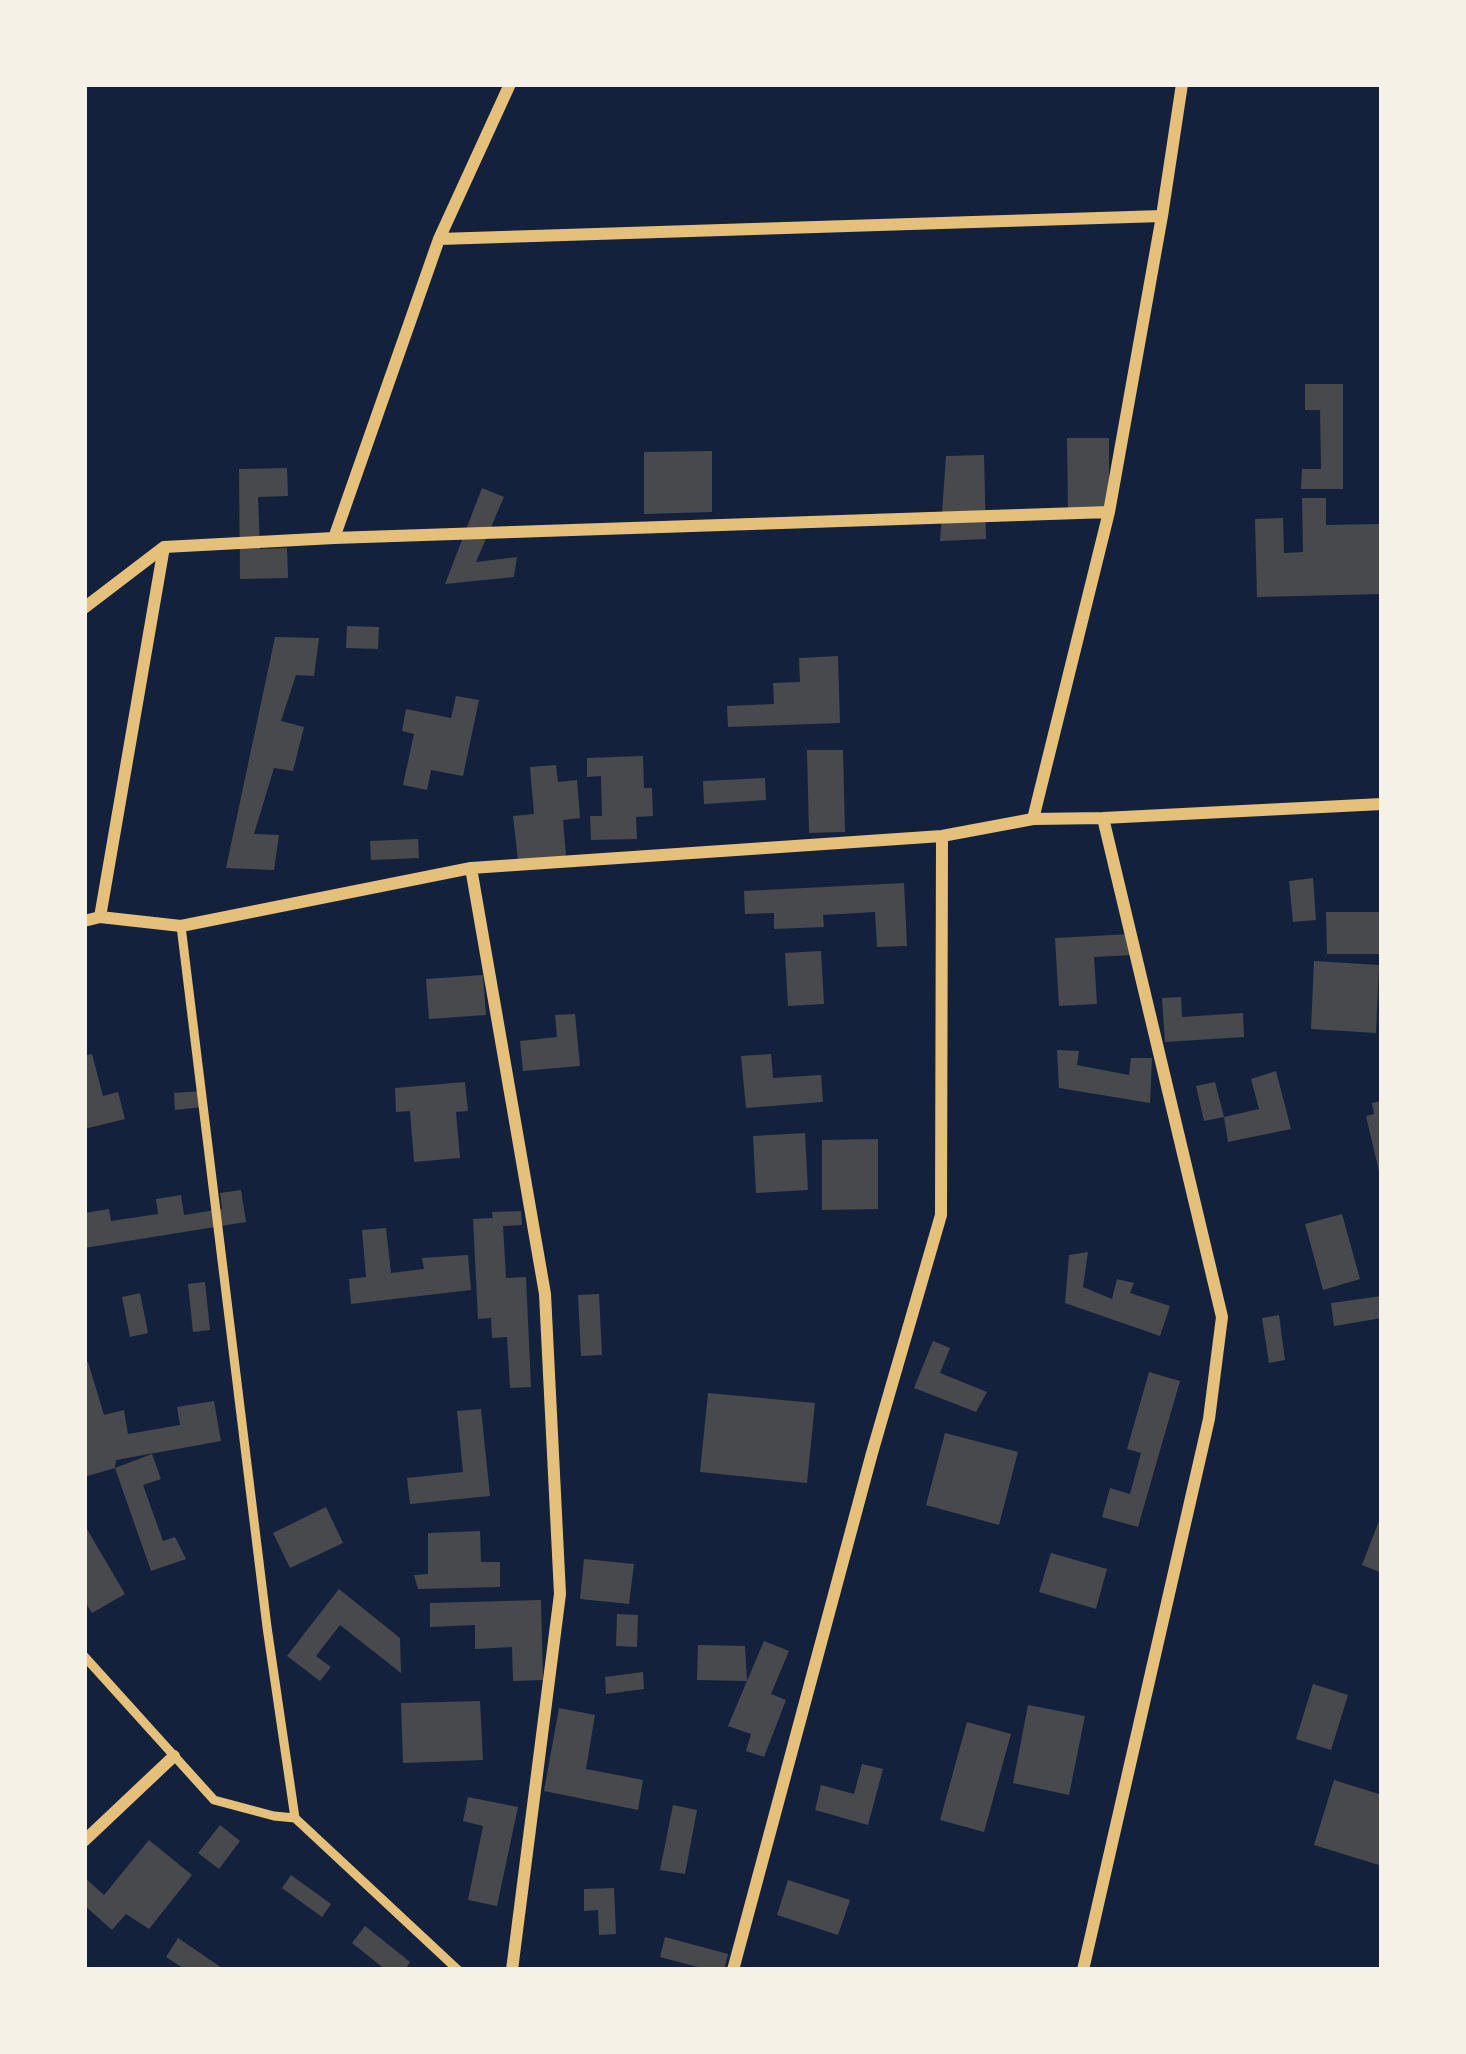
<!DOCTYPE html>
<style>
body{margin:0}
#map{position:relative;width:1466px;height:2054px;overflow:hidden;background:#14213d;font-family:"Roboto Condensed",sans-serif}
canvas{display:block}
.frame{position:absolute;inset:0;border:87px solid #f6f1e7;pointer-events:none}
</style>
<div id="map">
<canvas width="1466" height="2054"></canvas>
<div class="frame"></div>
</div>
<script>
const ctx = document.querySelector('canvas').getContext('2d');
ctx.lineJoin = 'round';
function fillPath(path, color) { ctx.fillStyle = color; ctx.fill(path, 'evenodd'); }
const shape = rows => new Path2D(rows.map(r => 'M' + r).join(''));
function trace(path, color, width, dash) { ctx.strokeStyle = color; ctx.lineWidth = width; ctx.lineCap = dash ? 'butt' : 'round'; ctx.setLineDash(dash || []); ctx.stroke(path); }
fillPath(shape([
 [1305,384,1343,384,1343,489,1301,489,1302,469,1321,469,1320,410,1305,410],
 [1067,438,1109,438,1109,512,1068,512],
 [712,451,712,512,644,514,644,452],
 [984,455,986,539,940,541,946,456],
 [287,468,288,496,258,497,260,549,287,548,288,578,240,579,239,469],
 [482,488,504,497,476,562,517,557,514,577,445,584],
 [1302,498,1326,498,1326,525,1379,524,1382,594,1257,597,1255,519,1283,518,1284,553,1303,552],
 [347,626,379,627,378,649,346,648],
 [275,637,319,638,314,676,296,675,281,721,304,727,293,771,274,768,254,834,279,835,274,870,226,868],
 [838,656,840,723,728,727,727,706,774,704,773,683,800,682,799,658],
 [456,696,479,700,463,776,431,770,427,790,403,785,414,734,402,731,406,709,451,718],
 [807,750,843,750,845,832,809,833],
 [643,756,644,788,652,788,653,816,636,817,637,839,591,840,590,816,602,816,601,776,587,777,587,758],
 [556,765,558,782,577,780,580,818,563,820,566,856,518,860,513,816,534,814,530,767],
 [765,778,766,800,704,804,703,781],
 [418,839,419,858,371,860,370,841],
 [1313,878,1316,920,1293,922,1289,881],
 [904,883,907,946,877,947,875,912,823,915,824,927,774,929,774,913,745,914,744,891],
 [1326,912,1382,912,1382,954,1327,954],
 [1132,934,1133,955,1094,957,1097,1004,1059,1006,1055,938],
 [821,951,824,1004,788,1006,785,953],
 [1314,961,1379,965,1376,1033,1311,1029],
 [483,975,486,1015,429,1019,426,979],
 [1181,997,1182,1017,1243,1013,1244,1037,1165,1042,1162,998],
 [575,1014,580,1066,523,1071,520,1041,557,1037,555,1015],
 [1057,1050,1079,1051,1077,1065,1129,1075,1131,1058,1152,1058,1150,1103,1059,1088],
 [92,1054,103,1096,118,1092,125,1119,84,1129,84,1056],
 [771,1054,773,1078,821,1075,823,1102,746,1108,741,1056],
 [1276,1071,1291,1129,1228,1142,1224,1117,1259,1109,1251,1079],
 [465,1082,468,1111,456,1112,460,1158,414,1162,410,1111,396,1112,395,1088],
 [1215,1082,1224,1117,1204,1121,1196,1086],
 [202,1091,203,1107,175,1110,174,1093],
 [1382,1101,1382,1176,1380,1176,1366,1116,1374,1114,1372,1103],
 [805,1133,808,1190,756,1193,753,1136],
 [878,1139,878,1209,822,1210,822,1140],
 [241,1190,246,1222,84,1248,84,1213,109,1209,111,1221,158,1214,156,1199,181,1195,184,1215,222,1209,220,1193],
 [521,1211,522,1225,503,1226,506,1278,526,1277,531,1387,510,1388,507,1337,492,1338,491,1318,478,1319,473,1219,493,1218,492,1212],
 [1342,1214,1360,1279,1323,1290,1305,1224],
 [386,1228,391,1273,424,1269,422,1258,468,1255,471,1290,351,1304,349,1279,366,1277,362,1230],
 [1088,1252,1083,1287,1112,1299,1117,1279,1134,1283,1130,1293,1170,1306,1160,1336,1065,1303,1069,1255],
 [205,1282,210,1330,193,1332,188,1284],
 [140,1293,148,1333,130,1337,122,1297],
 [599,1294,602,1355,581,1356,578,1295],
 [1382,1296,1382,1318,1334,1326,1331,1303],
 [1279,1315,1285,1360,1269,1363,1262,1318],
 [933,1341,950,1348,940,1373,987,1392,976,1412,914,1388],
 [88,1362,104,1415,124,1410,128,1434,180,1425,177,1407,214,1401,221,1441,116,1460,115,1468,84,1477,84,1448,86,1448,84,1439,84,1363],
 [1149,1372,1180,1381,1138,1527,1102,1517,1110,1488,1130,1494,1141,1453,1127,1449],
 [708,1393,815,1403,807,1483,700,1472],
 [481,1409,490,1496,410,1504,407,1478,463,1472,457,1411],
 [945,1433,1018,1452,999,1525,926,1505],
 [152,1454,161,1479,143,1485,163,1541,175,1537,186,1559,151,1571,115,1468],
 [326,1507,343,1543,290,1568,273,1533],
 [1382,1513,1382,1573,1362,1565],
 [84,1524,125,1594,92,1613,84,1600],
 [480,1531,481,1562,500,1562,500,1587,418,1589,414,1575,428,1574,428,1533],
 [1051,1553,1107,1569,1096,1609,1039,1592],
 [584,1559,634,1564,629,1604,580,1599],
 [339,1589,400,1638,401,1673,340,1625,316,1656,331,1667,320,1681,287,1656],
 [541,1600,543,1680,513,1681,512,1647,475,1649,475,1625,430,1627,430,1603],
 [617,1614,638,1615,637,1647,616,1646],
 [764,1641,789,1651,771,1694,786,1700,764,1757,746,1751,751,1734,728,1726,747,1681,697,1680,698,1645,745,1646,747,1681],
 [643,1672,644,1689,606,1694,605,1677],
 [1313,1684,1348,1695,1331,1750,1296,1739],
 [480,1701,483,1760,403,1763,401,1703],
 [1028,1705,1085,1716,1069,1795,1013,1783],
 [559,1708,595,1715,586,1769,643,1780,638,1810,544,1791],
 [967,1722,1011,1734,984,1832,940,1820],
 [862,1764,883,1769,868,1825,815,1810,821,1785,854,1794],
 [1334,1780,1382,1795,1382,1866,1314,1845],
 [468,1797,518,1807,497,1906,468,1900,483,1826,463,1821],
 [673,1805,697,1810,685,1874,660,1870],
 [220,1825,240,1841,219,1869,198,1853],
 [149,1840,192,1875,149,1929,126,1914,112,1930,84,1905,84,1877,104,1895],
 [291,1875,331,1904,322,1917,282,1888],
 [788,1880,850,1900,838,1935,777,1915],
 [614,1888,616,1934,599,1935,598,1910,584,1911,584,1889],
 [365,1926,410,1962,405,1970,386,1970,352,1943],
 [665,1937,728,1954,724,1970,709,1970,660,1957],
 [178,1938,225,1970,181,1970,183,1968,166,1957]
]), '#48494c');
trace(shape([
 [181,926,267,1627,295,1818],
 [84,1656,214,1800,274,1816,295,1818,458,1970]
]), '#e5c07b', 9);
trace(shape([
 [439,239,1162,216],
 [334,538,439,239,510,84],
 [84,608,164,547,334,538,1109,512],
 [1033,819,1109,512,1162,216,1182,84],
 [471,868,545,1294,560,1594,512,1970],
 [100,917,164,547],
 [84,921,100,917,181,926,471,868,942,836,1033,819,1103,818,1382,804],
 [84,1841,174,1756],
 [733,1970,872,1453,941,1215,942,836],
 [1083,1970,1209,1419,1222,1317,1103,818]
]), '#e5c07b', 12);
</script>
